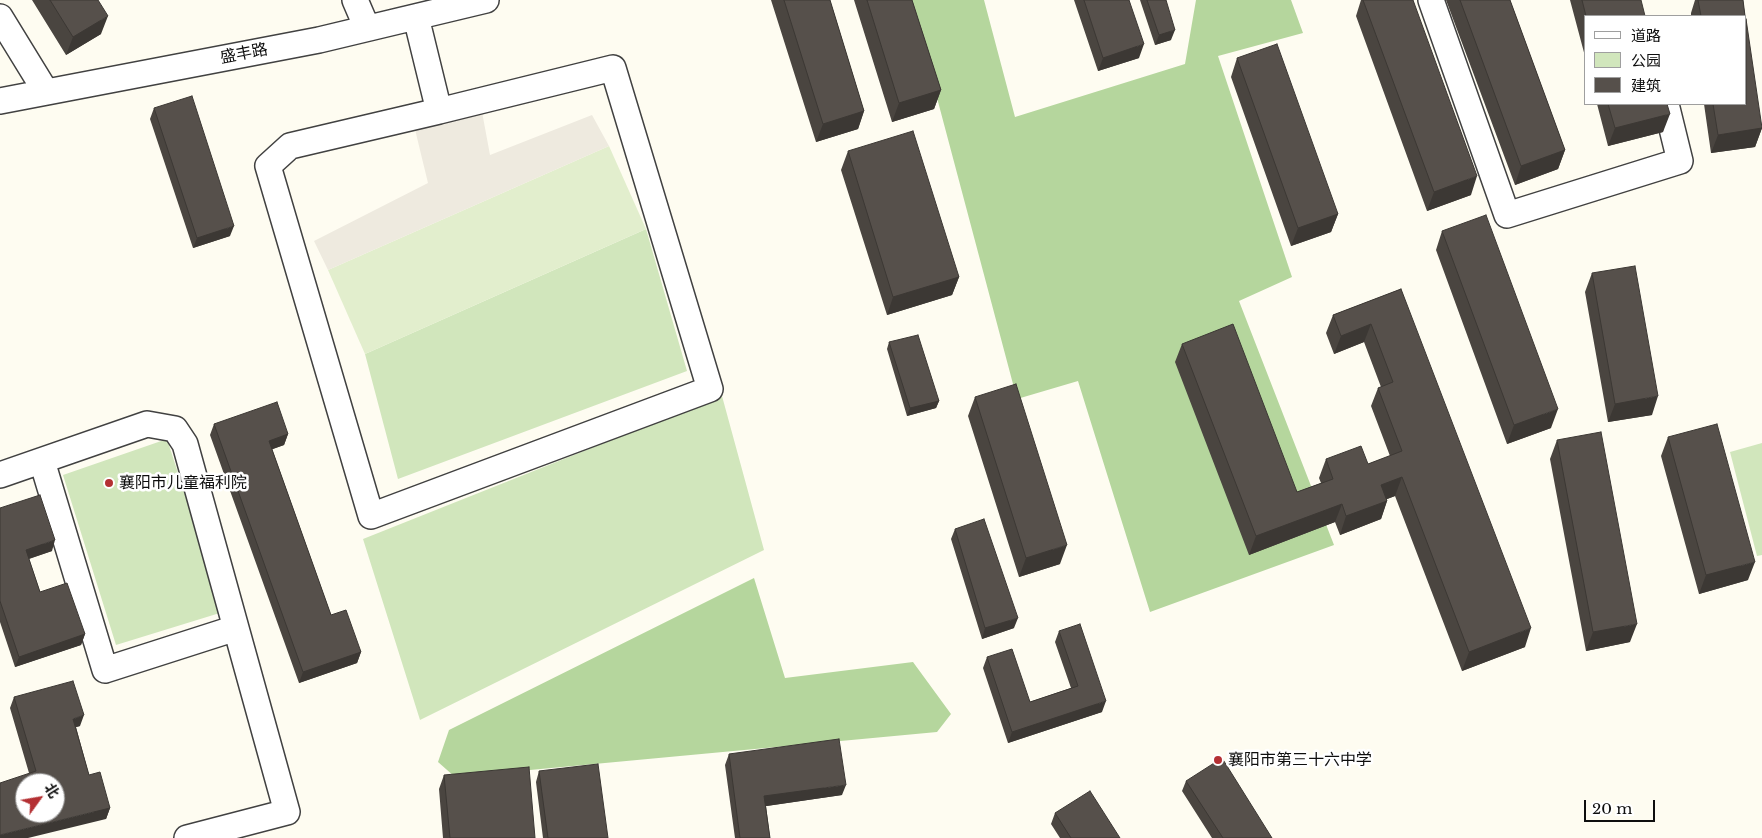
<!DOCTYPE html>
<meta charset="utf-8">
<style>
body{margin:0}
#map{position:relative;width:1762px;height:838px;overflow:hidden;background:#fefcf1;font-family:"Libre Baskerville","Noto Sans SC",serif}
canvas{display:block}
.legend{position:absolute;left:1584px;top:15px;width:162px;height:90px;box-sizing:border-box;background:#fff;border:1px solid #9f9f9f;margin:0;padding:6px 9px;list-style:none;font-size:15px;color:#0e0e0e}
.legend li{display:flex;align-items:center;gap:10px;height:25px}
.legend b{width:25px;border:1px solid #9f9f9f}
.north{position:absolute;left:15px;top:773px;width:50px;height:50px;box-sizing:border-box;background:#fff;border:1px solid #9f9f9f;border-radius:50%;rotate:58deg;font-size:14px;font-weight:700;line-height:20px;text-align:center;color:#0e0e0e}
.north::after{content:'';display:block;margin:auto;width:18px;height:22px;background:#b43033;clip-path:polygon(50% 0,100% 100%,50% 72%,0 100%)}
.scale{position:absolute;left:1584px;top:800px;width:71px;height:22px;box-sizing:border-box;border:2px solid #0e0e0e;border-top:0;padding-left:6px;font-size:15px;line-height:18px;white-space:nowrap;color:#0e0e0e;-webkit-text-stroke:4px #fff;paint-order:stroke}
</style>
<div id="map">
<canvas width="1762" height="838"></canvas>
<ul class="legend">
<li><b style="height:6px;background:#fff"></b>道路</li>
<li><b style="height:14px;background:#d1e6bc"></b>公园</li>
<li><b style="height:14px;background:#56504b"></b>建筑</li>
</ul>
<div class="north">北</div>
<div class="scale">20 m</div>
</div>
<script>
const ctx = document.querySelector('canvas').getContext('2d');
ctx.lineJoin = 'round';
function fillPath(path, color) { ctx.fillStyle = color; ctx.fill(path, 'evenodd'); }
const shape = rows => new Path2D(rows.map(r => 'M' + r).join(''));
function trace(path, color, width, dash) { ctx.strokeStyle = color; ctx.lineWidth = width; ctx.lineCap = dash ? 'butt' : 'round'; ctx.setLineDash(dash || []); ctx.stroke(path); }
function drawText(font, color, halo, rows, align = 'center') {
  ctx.font = font + ' "Libre Baskerville","Noto Sans SC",serif'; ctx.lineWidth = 5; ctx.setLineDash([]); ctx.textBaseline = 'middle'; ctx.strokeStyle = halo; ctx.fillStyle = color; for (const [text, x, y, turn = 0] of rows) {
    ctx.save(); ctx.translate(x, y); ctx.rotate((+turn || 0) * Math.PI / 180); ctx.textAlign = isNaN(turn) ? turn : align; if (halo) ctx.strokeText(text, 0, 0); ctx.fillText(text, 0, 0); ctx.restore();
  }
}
fillPath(shape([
 [646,229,687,371,398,479,365,354],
 [722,396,764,550,420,720,363,539],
 [167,439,223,612,116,645,63,475],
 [1762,443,1762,555,1757,556,1730,452]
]), '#d1e6bc');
fillPath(shape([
 [911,0,984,0,1015,117,1185,64,1196,0,1291,0,1303,33,1218,56,1292,277,1239,301,1334,545,1150,612,1078,381,1017,399],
 [754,578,785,678,913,662,951,714,937,732,455,777,438,762,449,730]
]), '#b5d69d');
fillPath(shape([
 [609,146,646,229,365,354,328,270]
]), '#e2eecd');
fillPath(shape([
 [480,101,490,155,592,115,609,146,328,270,314,241,428,183,412,117]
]), '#eeeadf');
const minor = shape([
 [355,0,367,28],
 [1431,0,1507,215,1680,161,1666,104],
 [0,17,46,92],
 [416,17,439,111,613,68,710,389,371,516,268,166,290,146,439,111],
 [0,101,319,40,486,0],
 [42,461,105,670,236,628],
 [0,475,147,424,175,429,185,444,287,812,187,838]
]);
trace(minor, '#414141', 28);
trace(minor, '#fff', 25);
fillPath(shape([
 [32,0,98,0,101,34,66,55],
 [771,0,830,0,864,111,858,129,816,142],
 [854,0,912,0,941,90,934,109,892,122],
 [1074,0,1129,0,1139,58,1098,71],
 [1140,0,1166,0,1171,40,1155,45],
 [1361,0,1413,0,1471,195,1427,211,1356,16],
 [1446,0,1510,0,1565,150,1558,169,1515,185],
 [1570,0,1641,0,1586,16,1586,60],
 [1695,0,1743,0,1745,16,1691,16,1691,13],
 [1237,58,1338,214,1331,232,1291,246,1231,77],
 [1597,104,1667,104,1663,132,1608,146],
 [1704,104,1746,104,1762,128,1755,147,1711,153],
 [154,108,230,236,193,248,150,119],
 [848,151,959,277,952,295,887,315,841,170],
 [1442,231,1551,428,1507,444,1436,250],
 [1592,273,1652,415,1608,422,1585,292],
 [1401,289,1525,647,1462,671,1395,496,1387,499,1387,501,1381,519,1340,535,1335,522,1249,555,1175,362,1182,344,1297,492,1321,483,1319,478,1326,459,1368,464,1390,456,1371,406,1378,388,1381,387,1364,342,1334,354,1326,333,1333,315],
 [889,342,939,401,936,408,907,416,887,349],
 [975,397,1060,564,1019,577,968,416],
 [214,424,288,434,284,445,272,449,331,615,361,652,357,663,299,683,210,435],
 [1668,437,1748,580,1699,594,1661,456],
 [1557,440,1630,642,1586,651,1550,459],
 [0,508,52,551,29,559,40,592,85,634,81,645,15,667,0,622],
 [955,529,1014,628,982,639,951,539],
 [1059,631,1102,712,1008,743,983,668,987,657,1030,702,1071,688,1055,642],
 [14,697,80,726,76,727,89,775,110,808,106,819,29,773,10,708],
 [729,754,842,795,766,806,770,838,735,838,725,765],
 [539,771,608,838,543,838,536,782],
 [444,775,535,838,443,838,439,789],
 [1186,781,1272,838,1212,838,1182,791],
 [1055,813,1120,838,1060,838,1051,824]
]), '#4a4540');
fillPath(shape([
 [108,16,101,34,66,55,73,37],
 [1175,30,1171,40,1155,45,1159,35],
 [1144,44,1139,58,1098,71,1103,58],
 [941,90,934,109,892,122,899,103],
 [864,111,858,129,816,142,823,124],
 [1670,114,1663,132,1608,146,1615,128],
 [1762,128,1755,147,1711,153,1718,135],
 [1565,150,1558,169,1515,185,1521,166],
 [1477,176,1471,195,1427,211,1434,192],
 [1338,214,1331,232,1291,246,1298,228],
 [234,226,230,236,193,248,197,238],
 [959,277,952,295,887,315,893,297],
 [1371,324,1364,342,1334,354,1341,336],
 [1658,396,1652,415,1608,422,1615,404],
 [939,401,936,408,907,416,910,408],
 [1558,409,1551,428,1507,444,1514,425],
 [288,434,284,445,265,452,269,441],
 [1402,477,1395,496,1374,504,1381,485],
 [1387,501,1381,519,1340,535,1346,516],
 [1342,504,1335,522,1249,555,1256,536],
 [55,540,52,551,22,561,26,550],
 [1067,545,1060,564,1019,577,1026,558],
 [1755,562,1748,580,1699,594,1706,575],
 [1018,618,1014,628,982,639,985,628],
 [1637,624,1630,642,1586,651,1593,632],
 [1531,628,1525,647,1462,671,1469,652],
 [85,634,81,645,15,667,19,657],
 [361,652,357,663,299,683,303,672],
 [1106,701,1102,712,1008,743,1012,732],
 [84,715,80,726,69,729,73,719],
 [846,785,842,795,760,807,764,796],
 [110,808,106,819,28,838,0,838,0,835]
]), '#3c3834');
const building = shape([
 [50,0,98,0,108,16,73,37,50,0],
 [784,0,830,0,864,111,823,124,784,0],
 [867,0,912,0,941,90,899,103,867,0],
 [1084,0,1129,0,1144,44,1103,58,1084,0],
 [1147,0,1166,0,1175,30,1159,35,1147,0],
 [1363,0,1413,0,1477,176,1434,192,1363,0],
 [1460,0,1510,0,1565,150,1521,166,1460,0],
 [1582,0,1641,0,1645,16,1586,16,1582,0],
 [1698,0,1743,0,1745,16,1701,16,1698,0],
 [1746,19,1762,128,1718,135,1713,104,1746,104,1746,19],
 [1277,44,1338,214,1298,228,1237,58,1277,44],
 [192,96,234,226,197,238,154,108,192,96],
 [1608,104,1667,104,1670,114,1615,128,1608,104],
 [913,131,959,277,893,297,848,151,913,131],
 [1486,215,1558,409,1514,425,1442,231,1486,215],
 [1635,266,1658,396,1615,404,1592,273,1635,266],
 [1401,289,1531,628,1469,652,1402,477,1381,485,1387,501,1346,516,1342,504,1256,536,1182,344,1233,324,1297,492,1333,479,1326,459,1361,446,1368,464,1402,451,1378,388,1393,382,1371,324,1341,336,1333,315,1401,289],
 [918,335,939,401,910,408,889,342,918,335],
 [1016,384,1067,545,1026,558,975,397,1016,384],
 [277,402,288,434,269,441,331,615,346,610,361,652,303,672,214,424,277,402],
 [1717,424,1755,562,1706,575,1668,437,1717,424],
 [1601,432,1637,624,1593,632,1557,440,1601,432],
 [40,495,55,540,26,550,40,592,67,583,85,634,19,657,0,601,0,508,40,495],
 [984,519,1018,618,985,628,955,529,984,519],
 [1080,624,1106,701,1012,732,987,657,1012,649,1030,702,1078,686,1059,631,1080,624],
 [73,681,84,715,73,719,89,775,100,772,110,808,0,835,0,783,36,771,14,697,73,681],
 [25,783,55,783,55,813,25,813,25,783],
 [839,739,846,785,764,796,770,838,740,838,729,754,839,739],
 [1222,758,1272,838,1223,838,1186,781,1222,758],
 [598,764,608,838,548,838,539,771,598,764],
 [529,767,535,838,450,838,444,775,529,767],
 [1090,791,1120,838,1071,838,1055,813,1090,791]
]);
fillPath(building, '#56504b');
trace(building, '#3c3834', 1);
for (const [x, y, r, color] of [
 [109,483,5,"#b43033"],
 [1218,760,5,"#b43033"]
]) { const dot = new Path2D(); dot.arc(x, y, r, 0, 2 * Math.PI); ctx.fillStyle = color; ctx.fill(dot); trace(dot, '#fff', 2); }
drawText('16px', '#0e0e0e', '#fff', [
 ["盛丰路",244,54,-11]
]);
drawText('16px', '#0e0e0e', '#fff', [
 ["襄阳市儿童福利院",119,483],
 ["襄阳市第三十六中学",1228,760]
], 'left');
</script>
